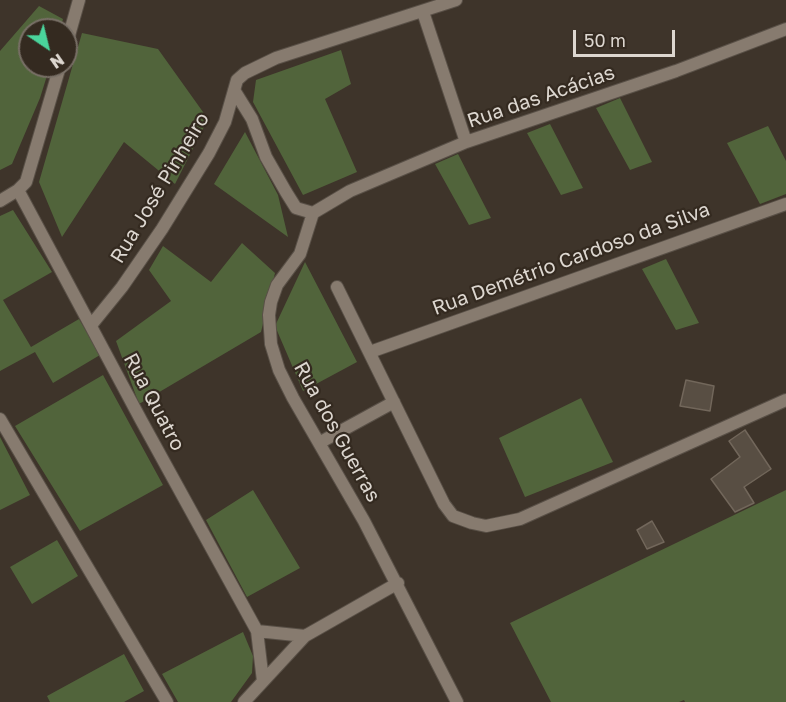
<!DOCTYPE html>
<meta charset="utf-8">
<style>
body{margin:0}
#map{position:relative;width:786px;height:702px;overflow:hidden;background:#3e342a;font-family:"Golos Text",sans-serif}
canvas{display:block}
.north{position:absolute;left:18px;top:18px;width:60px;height:60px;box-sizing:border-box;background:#342a20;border:2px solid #786f66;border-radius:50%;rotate:145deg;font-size:16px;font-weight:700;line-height:24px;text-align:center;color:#ddd7d0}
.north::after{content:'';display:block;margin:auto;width:21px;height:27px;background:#4ad49c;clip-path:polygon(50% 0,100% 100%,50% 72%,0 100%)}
.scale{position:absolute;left:573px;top:30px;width:102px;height:27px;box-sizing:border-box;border:3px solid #ddd7d0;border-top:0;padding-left:8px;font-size:18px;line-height:21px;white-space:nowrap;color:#ddd7d0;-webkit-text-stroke:4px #342a20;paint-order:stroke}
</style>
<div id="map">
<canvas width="786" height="702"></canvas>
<div class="north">N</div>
<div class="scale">50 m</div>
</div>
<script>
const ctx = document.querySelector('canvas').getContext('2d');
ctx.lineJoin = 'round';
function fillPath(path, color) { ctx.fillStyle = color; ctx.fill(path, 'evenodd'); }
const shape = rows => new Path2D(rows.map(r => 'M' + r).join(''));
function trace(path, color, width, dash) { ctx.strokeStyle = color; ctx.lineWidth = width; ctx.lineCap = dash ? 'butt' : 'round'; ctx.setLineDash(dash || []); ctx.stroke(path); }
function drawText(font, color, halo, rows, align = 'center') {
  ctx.font = font + ' "Golos Text",sans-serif'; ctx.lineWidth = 4.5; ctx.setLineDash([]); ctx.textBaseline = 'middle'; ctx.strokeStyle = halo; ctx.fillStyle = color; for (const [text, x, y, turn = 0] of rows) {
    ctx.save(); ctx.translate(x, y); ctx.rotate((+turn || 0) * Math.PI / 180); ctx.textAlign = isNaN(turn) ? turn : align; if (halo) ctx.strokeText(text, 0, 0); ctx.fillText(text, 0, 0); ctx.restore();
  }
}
fillPath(shape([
 [39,6,63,19,60,30,30,30,30,66,50,66,40,98,12,164,0,170,0,51],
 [82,33,158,49,208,119,175,184,124,142,62,237,39,182],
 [341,50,351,84,325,99,357,172,303,195,253,102,256,80],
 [620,98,652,162,630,170,596,108],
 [550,124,583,188,561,195,527,133],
 [768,126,786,161,786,194,760,204,727,143],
 [245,132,278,195,288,237,214,184],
 [458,154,491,218,469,225,435,164],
 [13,210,52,272,3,300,31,347,79,319,100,355,53,383,35,352,0,371,0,216],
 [242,243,275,273,261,332,139,404,116,341,171,301,149,270,163,246,211,282],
 [666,259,699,323,676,330,642,269],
 [305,262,357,362,303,391,275,326],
 [103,375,163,485,80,531,15,426],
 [581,398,613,462,525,497,499,438],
 [0,437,30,495,0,510],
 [253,490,300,568,247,597,206,520],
 [786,490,786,702,685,702,684,700,679,702,551,702,510,623],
 [57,540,78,576,32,604,10,567],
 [243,632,253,656,252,673,231,702,178,702,162,674],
 [124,654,144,691,124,702,50,702,47,696]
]), '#51643b');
const building = shape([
 [686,380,714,386,710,411,680,406,686,380],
 [745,430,771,469,744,487,754,503,735,512,711,479,740,457,729,441,745,430],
 [652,521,664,542,647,549,637,530,652,521]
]);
fillPath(building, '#584e43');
trace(building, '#72675b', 1.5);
const minor = shape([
 [423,12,466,142],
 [66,46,79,0],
 [234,90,252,119,266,157,286,192,296,208,313,213],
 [18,190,141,420,257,631,305,636],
 [0,201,18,190,26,182,60,66],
 [313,213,300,254,277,285,271,302,269,315,271,344,279,370,293,398,364,521,457,702],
 [313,213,350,191,466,142,676,71,786,29],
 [337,287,444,504,453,516,472,523,486,526,520,519,786,400],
 [92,324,122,287,162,229,209,153,225,122,237,80,245,73,276,58,456,0],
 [370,352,786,204],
 [0,419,167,702],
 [319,443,394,402],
 [257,631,263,681],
 [244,702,305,636,398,583]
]);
trace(minor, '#595047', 14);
trace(minor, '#877b6f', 12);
drawText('20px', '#ddd7d0', '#342a20', [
 ["Rua das Acácias",541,97,-19],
 ["Rua José Pinheiro",160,188,-59],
 ["Rua Demétrio Cardoso da Silva",571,259,-20],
 ["Rua Quatro",154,402,62],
 ["Rua dos Guerras",337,432,61]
]);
</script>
